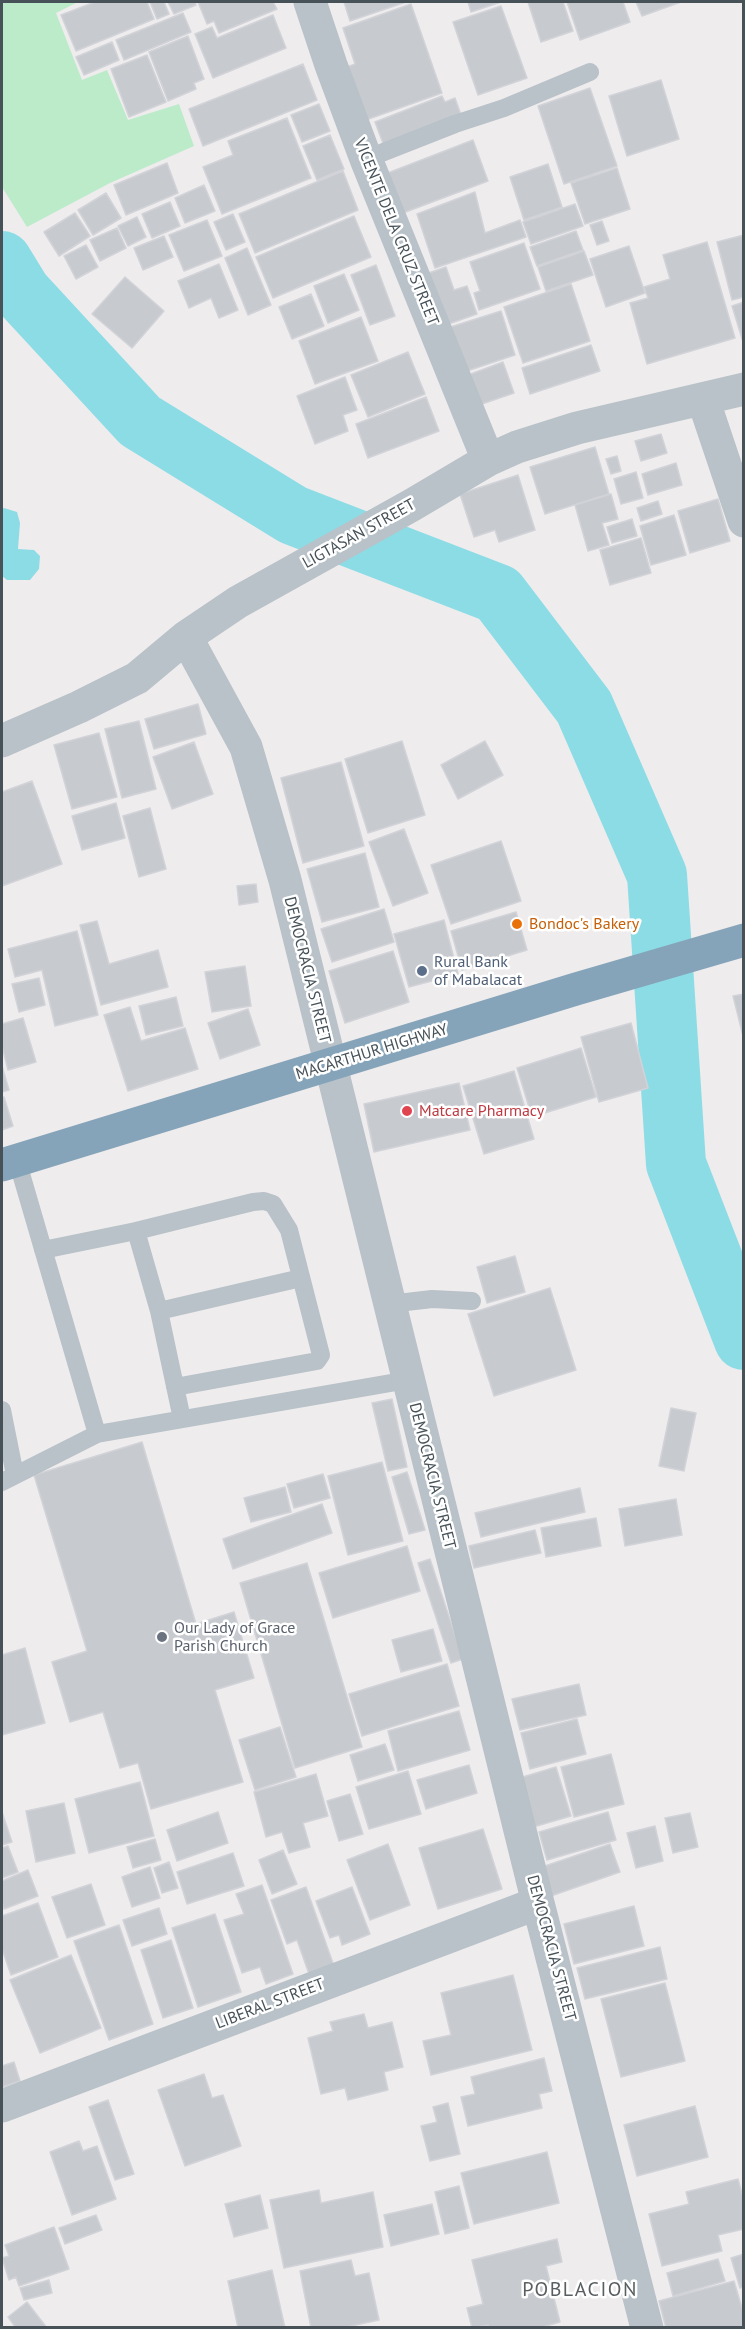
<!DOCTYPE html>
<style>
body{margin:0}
#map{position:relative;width:745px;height:2329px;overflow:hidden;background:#efeced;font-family:"PT Sans",sans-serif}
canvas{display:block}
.frame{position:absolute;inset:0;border:3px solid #465158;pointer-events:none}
</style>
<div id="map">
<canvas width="745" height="2329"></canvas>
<div class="frame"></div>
</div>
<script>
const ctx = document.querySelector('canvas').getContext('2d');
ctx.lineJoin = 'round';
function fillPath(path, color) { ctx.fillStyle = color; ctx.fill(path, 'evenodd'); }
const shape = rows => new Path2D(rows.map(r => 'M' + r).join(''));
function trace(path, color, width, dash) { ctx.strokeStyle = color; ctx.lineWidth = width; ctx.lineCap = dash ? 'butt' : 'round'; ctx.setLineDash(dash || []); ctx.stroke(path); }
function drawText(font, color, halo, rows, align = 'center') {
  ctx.font = font + ' "PT Sans",sans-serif'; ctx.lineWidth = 5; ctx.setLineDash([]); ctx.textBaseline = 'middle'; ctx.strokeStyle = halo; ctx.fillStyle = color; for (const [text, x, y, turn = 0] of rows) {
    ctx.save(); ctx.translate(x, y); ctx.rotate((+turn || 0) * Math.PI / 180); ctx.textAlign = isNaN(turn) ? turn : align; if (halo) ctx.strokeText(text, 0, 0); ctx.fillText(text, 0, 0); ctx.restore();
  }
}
fillPath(shape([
 [2,2,78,2,56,13,82,80,107,70,128,120,179,104,194,146,110,183,27,227,2,187]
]), '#bcebca');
fillPath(shape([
 [4,508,17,512,20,523,18,549,34,550,40,556,39,569,30,580,7,580,2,576,2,509]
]), '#8cdce6');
trace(shape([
 [2,261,21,292,140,421,293,515,498,594,584,707,657,875,676,1164,744,1340]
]), '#8cdce6', 60);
const building = shape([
 [95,2,147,2,154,19,76,51,61,15,95,2],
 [150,2,164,2,169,14,157,19,150,2],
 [168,2,195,2,196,5,174,14,168,2],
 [198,2,273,2,277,9,219,33,214,21,207,24,198,2],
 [344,2,406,2,350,21,344,2],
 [468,2,501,2,471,12,468,2],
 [528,2,563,2,573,31,541,42,528,2],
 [567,2,623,2,630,22,580,40,567,2],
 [636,2,681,2,642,16,636,2],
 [411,4,442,93,363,121,344,68,355,64,343,28,411,4],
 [501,6,527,78,478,95,453,22,501,6],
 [183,13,191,32,124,60,116,40,183,13],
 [273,15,286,48,213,78,195,34,212,27,217,38,273,15],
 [188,36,204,79,194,83,196,89,168,101,149,52,188,36],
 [112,42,119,60,84,75,76,57,112,42],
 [147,55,166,102,129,117,111,69,147,55],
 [303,64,317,100,203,146,189,109,303,64],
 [661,80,679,139,627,156,609,96,661,80],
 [590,88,617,166,564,184,538,106,590,88],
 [442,96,445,102,455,98,461,115,384,146,375,122,442,96],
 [319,104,330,131,302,142,291,115,319,104],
 [287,118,311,178,222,214,203,167,233,155,228,141,287,118],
 [330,135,344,169,317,180,303,146,330,135],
 [473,140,488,181,395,216,380,176,473,140],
 [167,163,178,193,126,215,114,185,167,163],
 [548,164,562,207,524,220,510,177,548,164],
 [617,168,630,209,585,224,571,183,617,168],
 [343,171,358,210,255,253,239,214,343,171],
 [204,185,215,211,185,223,175,198,204,185],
 [475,192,485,233,520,220,526,237,435,268,417,214,475,192],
 [106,193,121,218,93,235,78,210,106,193],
 [170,202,180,226,152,238,142,214,170,202],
 [575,204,583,226,531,244,523,222,575,204],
 [75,213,90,236,59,256,44,232,75,213],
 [233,214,245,242,226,250,214,222,233,214],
 [354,216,371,257,273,298,256,257,354,216],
 [137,217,146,237,128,246,118,226,137,217],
 [207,220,222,256,184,271,169,235,207,220],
 [602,221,609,241,597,245,590,225,602,221],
 [117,228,126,248,100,261,90,240,117,228],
 [576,231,583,250,537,266,530,247,576,231],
 [744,235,744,297,732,300,717,242,744,235],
 [164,236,173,257,143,270,134,248,164,236],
 [707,242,735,338,647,364,630,303,648,298,644,287,670,279,663,255,707,242],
 [524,243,540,289,479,310,474,293,480,291,470,262,524,243],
 [86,245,98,267,76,279,64,256,86,245],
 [629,246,645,293,606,307,590,259,629,246],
 [247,248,271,305,248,315,225,258,247,248],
 [584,251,593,275,546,291,538,267,584,251],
 [219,264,238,310,219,318,211,298,189,308,178,281,219,264],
 [376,265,395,316,370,325,351,275,376,265],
 [446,267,454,290,467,286,477,314,437,328,420,276,446,267],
 [344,274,359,310,328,323,314,286,344,274],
 [125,277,164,311,132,348,92,314,125,277],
 [571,284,590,341,523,363,504,307,571,284],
 [311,294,324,326,292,339,279,307,311,294],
 [744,302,744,342,743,342,732,306,744,302],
 [501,311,515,355,455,375,441,330,501,311],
 [361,317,378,361,315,384,299,341,361,317],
 [591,345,600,371,530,394,522,368,591,345],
 [408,352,425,394,368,417,351,375,408,352],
 [503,362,514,393,479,405,460,378,503,362],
 [345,377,357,410,343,415,348,431,315,444,297,396,345,377],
 [426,397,439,431,368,458,356,424,426,397],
 [661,434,667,453,641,461,635,441,661,434],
 [595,447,609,494,545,514,530,467,595,447],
 [617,456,621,471,611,474,606,459,617,456],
 [676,463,682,485,648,495,642,474,676,463],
 [636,472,643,498,621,504,614,479,636,472],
 [518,475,535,530,499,542,495,530,474,537,460,494,518,475],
 [611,494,618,519,602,523,609,545,588,551,575,505,611,494],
 [718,499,730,541,690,553,678,511,718,499],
 [658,501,662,514,641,521,637,508,658,501],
 [674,515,686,555,651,565,640,526,674,515],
 [632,519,637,536,612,543,607,527,632,519],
 [641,538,651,573,610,585,600,550,641,538],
 [198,704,206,734,154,749,145,719,198,704],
 [139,721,156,789,122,798,105,729,139,721],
 [99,733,117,797,72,809,54,745,99,733],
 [402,741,425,815,368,833,345,759,402,741],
 [485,741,503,775,458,799,441,765,485,741],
 [194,742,213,794,172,809,153,757,194,742],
 [341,762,364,846,303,863,281,778,341,762],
 [32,781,62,864,2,886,2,792,32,781],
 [116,803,125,838,82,850,72,816,116,803],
 [150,808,166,869,139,877,123,816,150,808],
 [404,829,428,893,393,906,369,842,404,829],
 [501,841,521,901,451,924,431,865,501,841],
 [365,853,379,907,322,922,307,869,365,853],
 [256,884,258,902,239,905,237,886,256,884],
 [384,909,394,942,332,962,321,929,384,909],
 [516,912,527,950,462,970,451,931,516,912],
 [444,920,458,974,409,987,394,934,444,920],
 [97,921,109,964,158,950,168,987,101,1005,80,925,97,921],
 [77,931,98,1015,55,1026,42,970,15,977,8,949,77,931],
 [393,951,409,1002,345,1023,329,971,393,951],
 [245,966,251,1006,212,1012,205,972,245,966],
 [39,978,45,1005,19,1012,12,984,39,978],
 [744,994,744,1040,733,996,744,994],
 [176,997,183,1026,146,1035,139,1006,176,997],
 [130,1007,141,1041,185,1028,198,1069,128,1091,104,1015,130,1007],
 [248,1009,260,1045,220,1059,208,1023,248,1009],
 [23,1018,36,1062,8,1070,2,1046,2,1024,23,1018],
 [631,1023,648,1088,599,1102,581,1037,631,1023],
 [581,1048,596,1097,532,1117,517,1068,581,1048],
 [2,1066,9,1090,2,1092,2,1066],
 [514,1071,534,1139,484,1154,463,1086,514,1071],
 [459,1083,470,1130,374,1152,364,1104,459,1083],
 [2,1097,4,1097,13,1126,2,1130,2,1097],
 [515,1256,525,1292,487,1303,477,1267,515,1256],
 [550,1288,576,1370,494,1396,468,1314,550,1288],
 [392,1399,407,1467,388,1471,372,1403,392,1399],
 [671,1408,696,1413,684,1471,659,1466,671,1408],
 [142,1442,196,1624,234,1612,254,1678,215,1690,243,1782,151,1809,138,1763,120,1768,103,1712,70,1722,52,1662,87,1651,34,1475,142,1442],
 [382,1462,403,1541,348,1555,328,1476,382,1462],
 [407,1472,425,1530,409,1534,392,1477,407,1472],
 [323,1474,330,1498,294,1508,287,1484,323,1474],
 [285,1487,291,1512,251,1522,244,1498,285,1487],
 [580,1488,585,1512,481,1537,475,1513,580,1488],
 [676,1499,682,1535,625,1546,619,1509,676,1499],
 [322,1504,332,1533,233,1569,223,1539,322,1504],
 [596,1518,601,1546,546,1557,541,1528,596,1518],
 [535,1530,541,1553,474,1568,469,1546,535,1530],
 [407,1546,420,1591,333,1618,319,1573,407,1546],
 [430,1559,463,1659,451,1663,418,1563,430,1559],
 [307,1563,362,1747,295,1768,240,1583,307,1563],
 [433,1629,442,1661,401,1672,392,1640,433,1629],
 [25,1648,45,1723,2,1735,2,1655,25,1648],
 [447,1664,459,1706,362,1736,349,1694,447,1664],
 [579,1684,586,1715,520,1730,512,1699,579,1684],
 [459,1711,470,1750,398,1771,388,1731,459,1711],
 [577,1719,586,1754,530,1769,521,1733,577,1719],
 [280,1727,296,1777,255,1790,239,1740,280,1727],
 [385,1744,394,1770,358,1781,350,1755,385,1744],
 [611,1754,624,1804,574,1817,561,1767,611,1754],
 [469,1765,477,1793,426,1809,417,1780,469,1765],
 [556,1767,571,1816,530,1828,516,1779,556,1767],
 [408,1771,421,1814,369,1829,356,1787,408,1771],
 [316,1774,328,1816,303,1823,310,1847,289,1853,282,1832,266,1837,254,1792,316,1774],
 [140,1782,154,1836,89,1853,75,1799,140,1782],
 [350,1794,363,1834,339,1841,327,1801,350,1794],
 [64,1803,75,1853,36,1862,26,1811,64,1803],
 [2,1812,12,1842,2,1845,2,1812],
 [218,1812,228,1843,177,1861,167,1830,218,1812],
 [608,1812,616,1840,547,1860,539,1832,608,1812],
 [690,1813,698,1847,673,1853,665,1818,690,1813],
 [655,1826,663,1861,636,1868,627,1833,655,1826],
 [483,1829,502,1889,438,1909,419,1848,483,1829],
 [155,1839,161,1860,133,1868,127,1847,155,1839],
 [388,1844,410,1905,370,1920,347,1860,388,1844],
 [610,1844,620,1872,548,1897,539,1868,610,1844],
 [8,1846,18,1872,2,1878,2,1848,8,1846],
 [283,1850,297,1884,272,1894,259,1860,283,1850],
 [233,1853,244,1886,187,1904,177,1872,233,1853],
 [169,1862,178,1888,162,1893,154,1868,169,1862],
 [150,1867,160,1898,132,1907,122,1877,150,1867],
 [28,1870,38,1896,4,1909,2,1902,2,1881,28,1870],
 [91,1884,105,1925,67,1938,52,1897,91,1884],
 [262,1885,293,1974,266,1984,260,1967,242,1973,224,1920,244,1914,236,1894,262,1885],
 [306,1887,334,1966,309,1974,297,1940,287,1944,271,1900,306,1887],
 [352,1887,370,1934,342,1945,339,1935,330,1938,316,1901,352,1887],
 [38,1903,58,1957,11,1975,2,1949,2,1916,38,1903],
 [634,1906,644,1946,574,1964,564,1924,634,1906],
 [159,1908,167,1934,132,1946,123,1920,159,1908],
 [215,1914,241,1992,198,2007,172,1928,215,1914],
 [119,1925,153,2024,109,2040,74,1941,119,1925],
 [171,1940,193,2008,163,2018,141,1950,171,1940],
 [660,1947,667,1979,585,1999,577,1968,660,1947],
 [71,1955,101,2028,40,2053,10,1980,71,1955],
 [513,1975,532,2050,431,2075,423,2041,451,2035,441,1993,513,1975],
 [665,1983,685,2061,621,2077,601,1999,665,1983],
 [364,2014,368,2028,392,2022,403,2067,384,2072,388,2090,348,2100,345,2088,321,2094,308,2038,333,2031,330,2022,364,2014],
 [544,2058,552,2091,539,2094,542,2108,468,2126,461,2097,475,2094,471,2077,544,2058],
 [14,2062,20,2081,2,2087,2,2066,14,2062],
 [204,2074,212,2098,223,2095,241,2146,185,2166,158,2090,204,2074],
 [108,2100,134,2174,115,2180,89,2107,108,2100],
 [448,2103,460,2154,430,2161,421,2126,437,2122,433,2107,448,2103],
 [695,2106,708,2157,637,2176,624,2125,695,2106],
 [79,2141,83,2151,97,2146,116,2199,72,2215,50,2152,79,2141],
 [547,2152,559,2203,474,2224,461,2173,547,2152],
 [738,2179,744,2201,744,2229,718,2235,722,2251,662,2266,649,2214,689,2204,686,2192,738,2179],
 [459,2186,469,2228,445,2234,435,2192,459,2186],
 [319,2190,321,2203,373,2192,383,2247,284,2268,270,2200,319,2190],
 [260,2195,268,2228,234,2237,225,2204,260,2195],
 [432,2204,439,2234,391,2246,384,2215,432,2204],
 [96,2215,102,2230,65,2244,59,2228,96,2215],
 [54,2227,69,2269,19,2286,16,2277,9,2280,2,2258,9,2256,5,2245,54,2227],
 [557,2239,562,2262,546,2266,560,2322,539,2328,489,2328,488,2325,472,2328,467,2308,483,2304,472,2260,557,2239],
 [744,2254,744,2287,740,2288,731,2258,744,2254],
 [718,2259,725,2281,673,2296,667,2273,718,2259],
 [351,2260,355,2276,369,2273,379,2320,342,2328,311,2328,300,2271,351,2260],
 [272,2270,285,2328,238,2328,228,2281,272,2270],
 [49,2280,52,2293,24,2300,20,2288,49,2280],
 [734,2281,744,2315,744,2328,666,2328,659,2301,734,2281],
 [27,2302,47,2328,16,2328,8,2317,27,2302]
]);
fillPath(building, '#c7cacf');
trace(building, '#d1d3d8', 1.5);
trace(shape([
 [366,159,455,124,504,108,590,72],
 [17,1160,97,1434],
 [136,1231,159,1311,182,1419],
 [43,1250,136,1231,253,1202,264,1201,273,1204,289,1230,321,1355,317,1361,175,1387],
 [389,1304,432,1299,472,1301],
 [159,1311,301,1278],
 [2,1410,15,1475],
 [2,1482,97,1434,408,1380]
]), '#b8c2c8', 18);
trace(shape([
 [310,2,331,65,366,159,488,460],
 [703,399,744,521],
 [186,637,246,747,285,880,538,1903,647,2328],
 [2,741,79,707,137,678,186,637,238,602,412,505,488,460,517,447,577,428,744,389],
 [2,2106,538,1903]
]), '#b8c2c8', 33);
trace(shape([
 [2,1165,576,989,744,940]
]), '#86a4b9', 33);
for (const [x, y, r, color] of [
 [517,924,6,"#e8710a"],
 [422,971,6,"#5c6f8a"],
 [407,1111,6,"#e0444e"],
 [162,1637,6,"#6b7280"]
]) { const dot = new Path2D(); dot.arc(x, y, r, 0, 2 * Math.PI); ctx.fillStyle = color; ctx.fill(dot); trace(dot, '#fff', 2); }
drawText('16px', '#465158', '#fff', [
 ["VICENTE DELA CRUZ STREET",396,232,68],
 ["LIGTASAN STREET",359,534,-29],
 ["DEMOCRACIA STREET",307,970,76],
 ["MACARTHUR HIGHWAY",372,1052,-17],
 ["DEMOCRACIA STREET",432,1476,76],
 ["DEMOCRACIA STREET",551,1948,75],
 ["LIBERAL STREET",270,2004,-21]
]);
drawText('16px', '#c56008', '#fff', [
 ["Bondoc's Bakery",529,924]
], 'left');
drawText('16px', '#4e5e75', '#fff', [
 ["Rural Bank",434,962],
 ["of Mabalacat",434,980]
], 'left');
drawText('16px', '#be3a42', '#fff', [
 ["Matcare Pharmacy",419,1111]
], 'left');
drawText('16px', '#5b616d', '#fff', [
 ["Our Lady of Grace",174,1628],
 ["Parish Church",174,1646]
], 'left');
ctx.letterSpacing = '1.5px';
drawText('20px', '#595e61', '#fff', [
 ["POBLACION",580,2290]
]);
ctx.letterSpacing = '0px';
</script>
